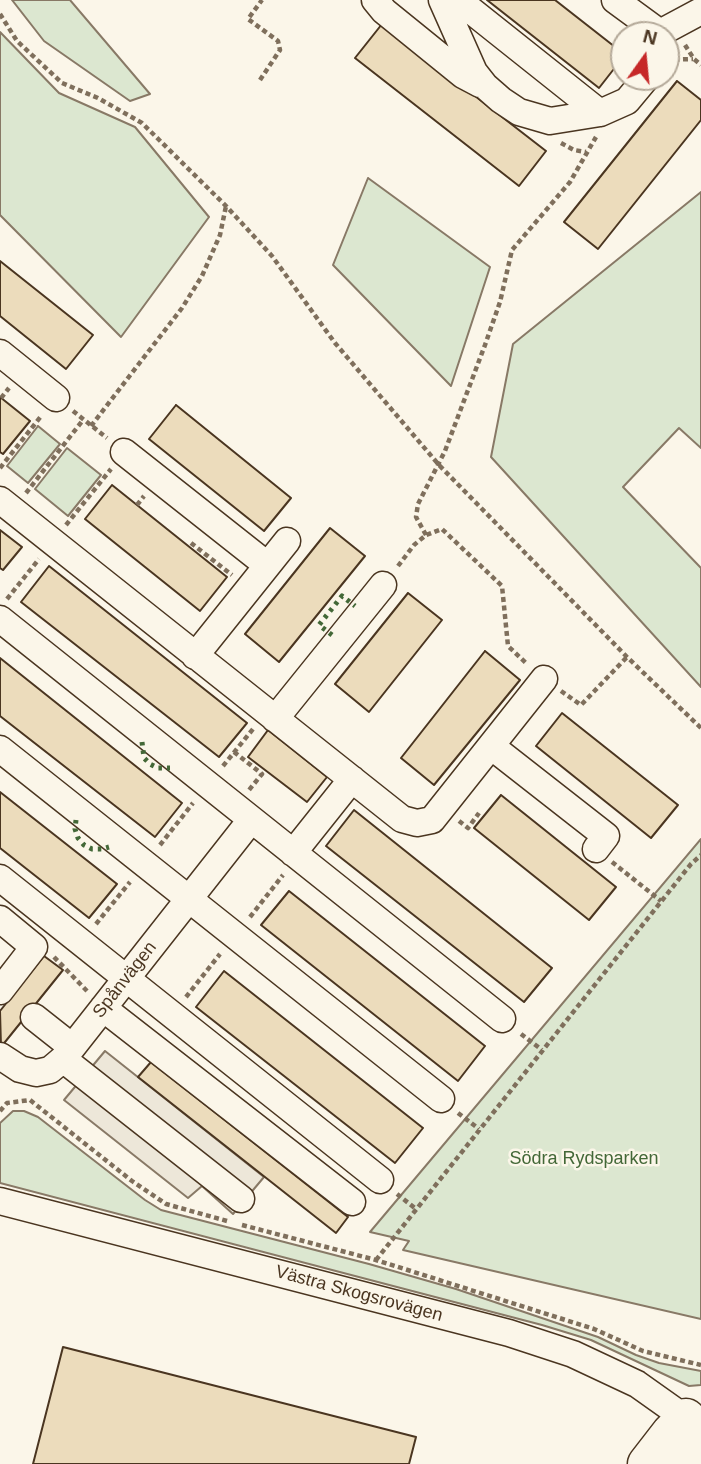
<!DOCTYPE html>
<meta charset="utf-8">
<style>
body{margin:0}
#map{position:relative;width:701px;height:1464px;overflow:hidden;background:#fbf6e9;font-family:Helvetica,sans-serif}
canvas{display:block}
.north{position:absolute;left:610px;top:21px;width:70px;height:70px;box-sizing:border-box;background:#fbf6e9;border:2px solid #b4a999;border-radius:50%;rotate:15deg;font-size:19px;font-weight:700;line-height:28px;text-align:center;color:#4a3520}
.north::after{content:'';display:block;margin:auto;width:24px;height:32px;background:#c62828;clip-path:polygon(50% 0,100% 100%,50% 72%,0 100%)}
</style>
<div id="map">
<canvas width="701" height="1464"></canvas>
<div class="north">N</div>
</div>
<script>
const ctx = document.querySelector('canvas').getContext('2d');
ctx.lineJoin = 'round';
function fillPath(path, color) { ctx.fillStyle = color; ctx.fill(path, 'evenodd'); }
const shape = rows => new Path2D(rows.map(r => 'M' + r).join(''));
function trace(path, color, width, dash) { ctx.strokeStyle = color; ctx.lineWidth = width; ctx.lineCap = dash ? 'butt' : 'round'; ctx.setLineDash(dash || []); ctx.stroke(path); }
function drawText(font, color, halo, rows, align = 'center') {
  ctx.font = font + ' Helvetica,sans-serif'; ctx.lineWidth = 5; ctx.setLineDash([]); ctx.textBaseline = 'middle'; ctx.strokeStyle = halo; ctx.fillStyle = color; for (const [text, x, y, turn = 0] of rows) {
    ctx.save(); ctx.translate(x, y); ctx.rotate((+turn || 0) * Math.PI / 180); ctx.textAlign = isNaN(turn) ? turn : align; if (halo) ctx.strokeText(text, 0, 0); ctx.fillText(text, 0, 0); ctx.restore();
  }
}
const green = shape([
 [12,0,70,0,150,94,130,101,44,41,12,0],
 [0,32,59,93,135,127,209,217,121,337,0,215,0,32],
 [368,178,490,267,451,386,333,265,368,178],
 [701,192,701,448,679,428,623,487,701,568,701,687,491,457,513,344,701,192],
 [38,426,60,444,28,483,7,466,38,426],
 [67,448,101,475,68,516,35,489,67,448],
 [701,839,701,1319,403,1250,409,1241,370,1232,701,839],
 [13,1111,24,1111,38,1117,145,1200,161,1210,369,1264,456,1289,598,1337,636,1355,659,1363,701,1371,701,1385,689,1386,591,1340,542,1325,0,1183,0,1123,13,1111]
]);
fillPath(green, '#dce7d0');
trace(green, '#887966', 2);
const parking = shape([
 [105,1051,264,1177,233,1214,202,1186,188,1198,64,1100,105,1051]
]);
fillPath(parking, '#ede7d9');
trace(parking, '#887966', 2);
const building = shape([
 [487,0,555,0,624,54,624,56,599,88,487,0],
 [382,24,546,151,519,186,355,58,382,24],
 [677,81,701,100,701,120,598,249,564,222,677,81],
 [0,261,93,335,66,369,0,316,0,261],
 [0,397,30,421,3,454,0,452,0,397],
 [176,405,291,498,264,531,149,439,176,405],
 [112,485,227,577,200,611,85,519,112,485],
 [330,528,365,556,279,662,245,634,330,528],
 [0,530,22,547,3,570,0,568,0,530],
 [49,566,247,723,219,757,21,602,49,566],
 [408,593,442,620,369,712,335,684,408,593],
 [485,651,520,680,434,785,401,758,485,651],
 [0,658,182,803,155,837,0,716,0,658],
 [562,713,678,805,651,838,536,746,562,713],
 [268,730,327,777,307,802,248,757,268,730],
 [0,792,117,884,89,918,0,848,0,792],
 [501,795,616,887,589,920,474,828,501,795],
 [354,810,552,968,524,1002,326,846,354,810],
 [289,891,485,1046,458,1081,261,925,289,891],
 [44,956,63,970,1,1047,0,1011,44,956],
 [224,971,423,1128,395,1163,196,1007,224,971],
 [151,1062,348,1217,336,1233,138,1077,151,1062],
 [63,1347,416,1437,409,1464,33,1464,63,1347]
]);
fillPath(building, '#ecdcbc');
trace(building, '#4a3520', 2);
const minor = shape([
 [375,0,384,11,463,75,480,84],
 [442,0,474,72,485,86,501,100,519,112,550,121,600,113,627,101,647,77],
 [458,0,600,113],
 [615,0,660,33],
 [660,33,701,11],
 [0,353,56,398],
 [124,452,267,565],
 [0,500,402,819,417,823,432,820,544,679],
 [0,619,502,1019],
 [195,656,287,541],
 [275,719,383,585],
 [491,746,606,836,596,849],
 [0,749,441,1099],
 [293,853,352,779],
 [0,878,380,1180],
 [0,919,34,947,0,991],
 [103,1008,352,1202],
 [34,1017,72,1047],
 [0,1056,20,1069,36,1073,50,1070,63,1059,251,820],
 [63,1059,241,1199],
 [0,1201,509,1333,573,1354,637,1384,699,1428]
]);
const highway = shape([
 [647,1464,671,1433,686,1418],
 [690,1464,701,1452]
]);
trace(minor, '#4a3520', 29);
trace(highway, '#4a3520', 41);
trace(shape([
 [0,14,17,41,62,83,98,98,142,123,226,206,272,256,335,343,439,465,627,657,701,728],
 [685,45,694,59,701,65],
 [666,60,693,59],
 [260,80,280,50,278,41,248,19,262,0],
 [561,143,574,150,586,152],
 [1,398,9,388],
 [73,411,107,438],
 [91,426,182,308,202,276,220,235,226,206],
 [0,468,42,415],
 [26,493,83,420],
 [137,505,144,496],
 [66,525,111,469],
 [426,535,416,517,418,504,445,451,485,345,500,302,512,250,570,182,596,137],
 [191,543,232,575],
 [398,566,414,545,426,535,442,529,502,586,508,646,527,664],
 [7,599,39,559],
 [561,691,581,705,627,657],
 [234,752,262,774,249,790],
 [223,766,253,729],
 [459,821,468,828,479,813],
 [160,845,193,803],
 [612,862,661,901],
 [250,917,283,875],
 [96,924,130,882],
 [54,957,87,991],
 [186,997,220,954],
 [521,1034,542,1050],
 [0,1111,7,1103,30,1100,132,1181,166,1204,227,1221],
 [458,1113,479,1129],
 [397,1194,416,1209],
 [242,1225,376,1260,594,1329,643,1351,701,1365],
 [376,1260,691,864,701,855]
]), '#7f6f5c', 4.5, [5, 3.5]);
trace(minor, '#fbf6e9', 26);
trace(highway, '#fbf6e9', 38);
trace(shape([
 [332,635,319,625,342,596,355,606],
 [142,742,144,758,150,764,158,768,170,768],
 [76,820,75,829,78,838,84,845,92,849,102,849,109,847]
]), '#436837', 5, [3.5, 5]);
drawText('18px', '#4a3520', '#fbf6e9', [
 ["Spånvägen",125,980,-52],
 ["Västra Skogsrovägen",359,1294,15]
]);
drawText('18px', '#436837', '#fbf6e9', [
 ["Södra Rydsparken",584,1159]
]);
</script>
